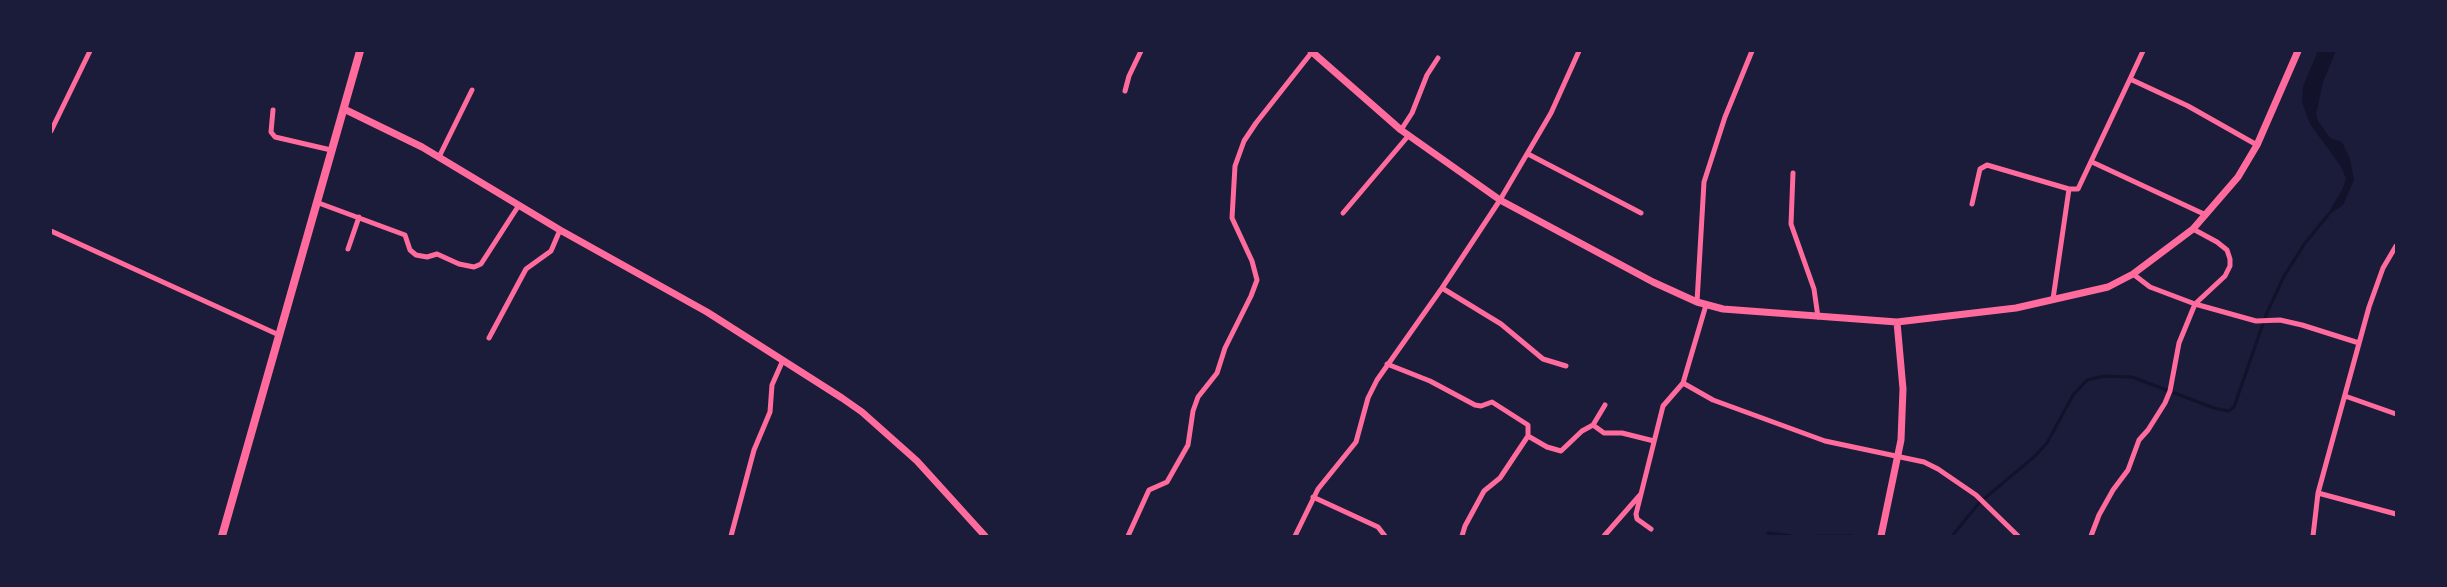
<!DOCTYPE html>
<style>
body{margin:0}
#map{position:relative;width:2447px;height:587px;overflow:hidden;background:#1b1b3a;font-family:Inter,sans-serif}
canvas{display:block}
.frame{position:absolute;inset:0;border:52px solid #1b1b3a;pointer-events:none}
</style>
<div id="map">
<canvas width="2447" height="587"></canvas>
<div class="frame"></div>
</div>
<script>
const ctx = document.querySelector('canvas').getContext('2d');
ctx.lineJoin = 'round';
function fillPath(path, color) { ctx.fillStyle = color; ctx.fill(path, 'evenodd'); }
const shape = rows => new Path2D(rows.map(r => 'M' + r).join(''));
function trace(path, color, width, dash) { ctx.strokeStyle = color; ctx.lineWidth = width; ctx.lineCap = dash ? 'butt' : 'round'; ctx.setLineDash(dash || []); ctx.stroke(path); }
fillPath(shape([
 [2318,51,2336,51,2323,82,2316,114,2318,121,2330,138,2342,142,2350,159,2354,180,2343,205,2326,217,2343,188,2346,178,2340,165,2310,124,2302,102,2303,86]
]), '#12122b');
trace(shape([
 [1768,533,1792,536],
 [1816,536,1852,536],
 [1952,536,1979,503,2035,456,2047,443,2073,395,2087,380,2104,376,2132,377,2214,408,2229,411,2234,407,2266,315,2284,276,2305,243,2328,215]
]), '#12122b', 3);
trace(shape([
 [2130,79,2143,51],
 [1125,91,1129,76,1141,51],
 [273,110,271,132,275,137,331,150],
 [1401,130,1412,113,1427,75,1438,58],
 [51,131,90,51],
 [1528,154,1641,213],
 [439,157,472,90],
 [2092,162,2206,215],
 [1793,173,1791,224,1814,289,1818,317],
 [316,202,405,235,410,250,416,255,427,257,437,254,459,264,474,267,481,264,519,205],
 [1972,204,1980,169,1987,165,2069,189,2078,189,2130,79,2188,106,2257,145],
 [1343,213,1409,135],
 [51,231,279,335],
 [348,249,359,217],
 [2133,274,2150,287,2195,304,2256,321,2280,320,2302,325,2359,343],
 [1442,288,1501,324,1543,359,1566,366],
 [2053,299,2069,189],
 [1697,302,1704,182,1725,117,1752,51],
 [489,338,526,269,551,251,560,230],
 [1387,364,1430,381,1475,405,1481,406,1492,402,1528,425,1528,436],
 [1683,383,1706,305],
 [2345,396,2396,414],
 [1593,425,1604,433,1622,433,1654,441],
 [2318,493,2396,514],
 [1313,497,1378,527,1385,536],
 [1651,529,1637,519,1636,514,1663,406,1683,383,1713,400,1825,441,1924,462,1938,469,1976,495,2018,536],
 [731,536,754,450,770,412,772,385,783,360],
 [1128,536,1149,490,1167,482,1188,445,1193,411,1198,397,1217,373,1225,348,1251,296,1257,280,1252,261,1232,218,1235,166,1244,141,1256,123,1312,52],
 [1295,536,1318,489,1356,442,1368,398,1377,380,1442,288,1500,200,1551,113,1579,51],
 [1462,536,1465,526,1484,491,1500,478,1528,436,1547,447,1561,451,1582,431,1593,425,1605,405],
 [1604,536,1640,495],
 [2091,536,2099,515,2113,490,2128,470,2139,440,2148,430,2165,403,2170,391,2179,343,2195,304,2225,276,2230,266,2230,259,2227,250,2217,242,2193,229],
 [2313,536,2318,493,2369,307,2383,268,2396,246]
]), '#ff6b9d', 5);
trace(shape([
 [1311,51,1401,130,1500,200,1653,282,1697,302,1723,309,1897,322,2016,308,2108,287,2133,274,2193,229,2238,177,2257,145,2298,51],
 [344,109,422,147,560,230,707,312,842,398,862,412,917,461,985,536],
 [1881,536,1901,440,1903,389,1897,322]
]), '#ff6b9d', 7);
trace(shape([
 [222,536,360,51]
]), '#ff6b9d', 8);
</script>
